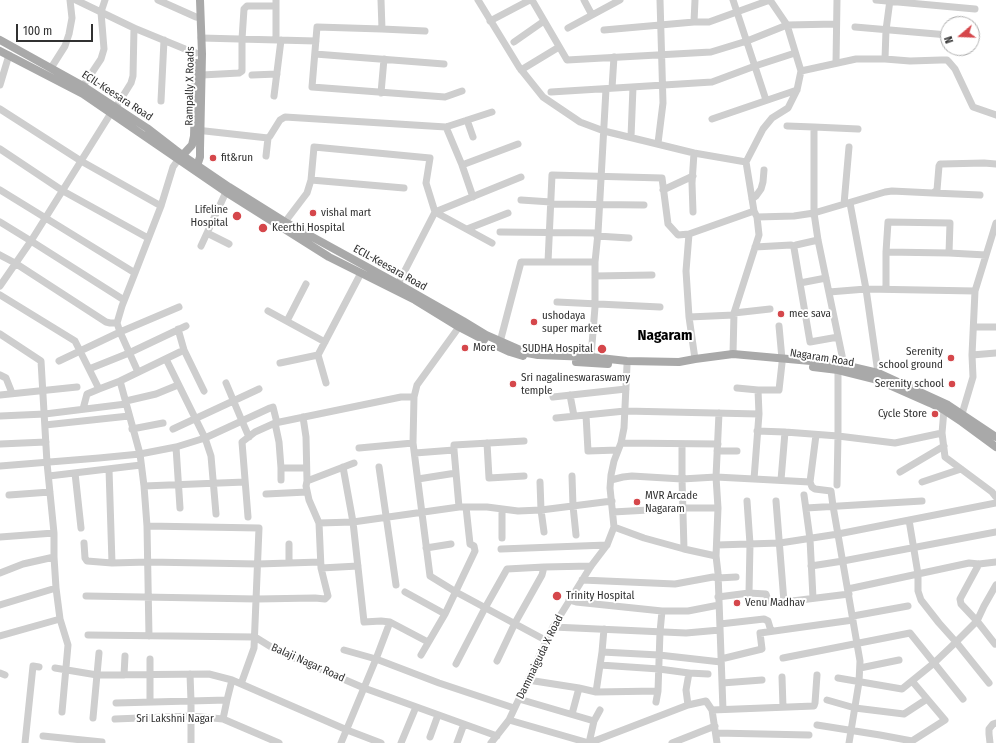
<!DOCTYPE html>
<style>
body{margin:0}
#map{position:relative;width:996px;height:743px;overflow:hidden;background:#fff;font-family:"Fira Sans Condensed",sans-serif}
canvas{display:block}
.north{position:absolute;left:940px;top:16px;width:40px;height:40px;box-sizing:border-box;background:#fff;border:1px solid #adadad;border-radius:50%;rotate:251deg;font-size:11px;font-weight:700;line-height:16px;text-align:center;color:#313131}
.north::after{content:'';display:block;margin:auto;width:14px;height:18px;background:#d5474b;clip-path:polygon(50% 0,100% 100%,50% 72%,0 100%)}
.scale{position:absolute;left:16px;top:24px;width:77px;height:18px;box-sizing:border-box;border:2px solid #313131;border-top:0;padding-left:5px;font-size:12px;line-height:14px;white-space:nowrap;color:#313131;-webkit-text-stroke:3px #fff;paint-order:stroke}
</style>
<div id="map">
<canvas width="996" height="743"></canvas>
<div class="north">N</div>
<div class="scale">100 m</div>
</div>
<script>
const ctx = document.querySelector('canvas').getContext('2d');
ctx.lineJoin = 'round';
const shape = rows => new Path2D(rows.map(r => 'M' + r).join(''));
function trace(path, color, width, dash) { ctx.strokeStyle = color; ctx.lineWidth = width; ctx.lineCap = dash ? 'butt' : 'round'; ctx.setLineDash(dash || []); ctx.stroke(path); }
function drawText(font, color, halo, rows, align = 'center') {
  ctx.font = font + ' "Fira Sans Condensed",sans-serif'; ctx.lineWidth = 4; ctx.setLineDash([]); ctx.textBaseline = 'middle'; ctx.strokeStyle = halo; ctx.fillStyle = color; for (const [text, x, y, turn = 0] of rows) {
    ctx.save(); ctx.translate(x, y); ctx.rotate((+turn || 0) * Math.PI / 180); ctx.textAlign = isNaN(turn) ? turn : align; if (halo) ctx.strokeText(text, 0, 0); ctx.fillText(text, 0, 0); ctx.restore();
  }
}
trace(shape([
 [76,0,134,28,185,49,196,53],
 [158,0,196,17],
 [381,0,382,29],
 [478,0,519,67,543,97,580,122,604,131,694,153,746,162],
 [532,0,567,60,711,52,747,41,787,25,836,24],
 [584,0,592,15],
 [733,0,766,100],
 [876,0,975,9],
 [490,21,530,0],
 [694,22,695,0],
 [855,27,948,35],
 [568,28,620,0],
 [604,30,694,22,709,22,770,0],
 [425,31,382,29,317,27,312,87,445,97,462,91],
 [201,38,316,41],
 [276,40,276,0],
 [514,42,544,21],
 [315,54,444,64],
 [885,59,886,30,890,0],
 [836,63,837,0],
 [51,68,65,46,69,34,72,18,70,0],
 [521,70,559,47],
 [801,71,856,59,885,59,910,61,941,60,947,60,949,62,955,69,973,107,996,115],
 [202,75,239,73,242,71,242,39,244,9,247,6,276,6],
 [252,75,277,74],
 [0,85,9,55],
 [83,86,101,59,104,49,101,12,105,0],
 [612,88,614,57],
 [551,92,712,82,755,66,795,53],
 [381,93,384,59],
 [274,96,281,40],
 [161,101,164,40],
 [116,107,131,83,133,76,134,28],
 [0,109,81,161,161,206],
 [712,119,797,90],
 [467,120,473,137],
 [787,126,814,127,814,213,818,240,844,365],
 [446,127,462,165,473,197],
 [814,127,858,129],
 [196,130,268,138,270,136,280,120,285,117,446,127,492,112],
 [631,137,633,87],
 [658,143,663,103,660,0],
 [0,149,63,191,148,238],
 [266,156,268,138],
 [462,165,518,144],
 [311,180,404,188],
 [0,190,135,273],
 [663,190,693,176],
 [933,193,980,195],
 [752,199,756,196,761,189,763,182,764,170],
 [521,200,551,202],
 [850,203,866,289,878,373],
 [551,204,644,205],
 [844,204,849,147],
 [693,212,692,183,694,153],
 [757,217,794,216,814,213,885,192,892,191,933,193,937,190,939,166,940,164,942,164,984,163,996,164],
 [0,222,31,241,124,300],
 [285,222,307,193,311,180,314,147,430,158,426,183,435,212,492,243],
 [467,229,508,213],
 [500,232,598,233],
 [207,233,229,244],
 [597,236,629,238],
 [796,245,818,240],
 [201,246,226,192],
 [755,247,791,245],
 [794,248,810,342,838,337],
 [886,252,949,253,986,255],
 [0,255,15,263,106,322,110,323,117,323],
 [548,262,552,175,662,178,668,224,678,235,689,234],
 [595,276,652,275],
 [800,283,826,278],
 [398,284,435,212,521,177],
 [0,286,31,241,111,113],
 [886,289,886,252,888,222,950,223,949,253],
 [829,292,866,289,975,291],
 [0,295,75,341,99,389,120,381,184,350,204,391],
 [557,302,660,307],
 [268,311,325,342],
 [734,313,770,309],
 [689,317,734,315],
 [287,321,306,284],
 [779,326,782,359],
 [459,327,417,385,414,397,413,443,430,576,456,592,547,641],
 [974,327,996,327],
 [178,329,184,350],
 [0,334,41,361,47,463,54,533,54,557,23,564,0,573],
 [500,342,521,262,595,262],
 [733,354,734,313,759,235,757,217,754,211,746,162,763,129,772,118,788,108,797,90,801,71,787,25,770,0],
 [972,355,996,353],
 [591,357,595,307,595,262,598,233,606,89],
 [166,359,205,438,211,456,216,514],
 [695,359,689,317,686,271,689,234,754,211],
 [59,361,120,332,179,307],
 [280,363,318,355],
 [89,369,129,353,186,326],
 [138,372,120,332,117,323,122,306,135,273,161,206,173,167,178,160],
 [0,375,6,378,12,393],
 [120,381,140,454,144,486,147,526,149,636],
 [226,383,242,421,249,437],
 [326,383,318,355,361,273],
 [737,388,758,390,779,390,782,363],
 [0,395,77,387],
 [570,395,574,416],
 [553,397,626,389],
 [126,401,156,394,178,385],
 [83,409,87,394,99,389],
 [944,410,942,433,945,457,992,492,996,497],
 [719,413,716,477,718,508,716,556,718,573,723,710],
 [962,414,973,377,972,355,975,291,996,223],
 [586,415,588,451,618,450],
 [0,416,45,414,126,404],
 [303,417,306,437,307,481],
 [556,418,625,411,759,414],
 [275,423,279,442,281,468,281,480],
 [45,425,129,416],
 [132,429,163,423],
 [173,429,259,389],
 [757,431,785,432,838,436,895,443,942,433],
 [816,435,810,482,812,487,815,489,831,491,833,506,860,661,859,682,849,743],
 [487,443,489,478,524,476],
 [621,443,718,444],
 [0,444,46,442],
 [682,444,682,479,684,549],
 [176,447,180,508],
 [359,448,413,443],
 [454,450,454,445,524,441],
 [717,451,737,451],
 [415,453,454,450,459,507],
 [0,466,99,458,140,454,176,447,205,438,270,408,273,407,277,423],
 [343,467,353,522,364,622,381,621,390,622,428,642],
 [379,467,396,585],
 [281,468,306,468],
 [109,469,112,563],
 [900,472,944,446],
 [75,473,81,528],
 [49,476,141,465],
 [572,476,573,506,576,535],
 [418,479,456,473],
 [754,479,759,414,758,390],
 [611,480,623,477,632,476,682,479,716,477,754,479,810,482],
 [781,480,785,432],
 [540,482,541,510,544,532],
 [922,482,961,469],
 [837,485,838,436,838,370],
 [144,486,245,482],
 [266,494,307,492],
 [9,495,50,492],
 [804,495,810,539,813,598],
 [747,501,750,544,749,593],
 [776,501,784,602],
 [806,508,922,501],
 [502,509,502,538],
 [613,512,684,508,718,508],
 [248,517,242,442,255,432,275,423,401,397,414,397],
 [909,520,918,574,918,591,921,600,939,623,956,642,989,683],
 [319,523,309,500,306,486,307,481,354,463],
 [147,526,259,528,254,648,241,684],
 [614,527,644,538,684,549,716,556],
 [0,537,54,533],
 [84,543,85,558,87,561,112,563,148,562,258,564,320,562],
 [717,545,780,543,838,534,996,503],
 [426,548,451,544],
 [501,549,607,545],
 [54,557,56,588,60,619,68,645,62,712],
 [289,563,289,544],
 [979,564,960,599,961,604,977,621,995,644],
 [811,566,843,561,996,532],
 [544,567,591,566],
 [321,568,358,566],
 [582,580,675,584,713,577,718,578,736,577],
 [848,589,969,563,979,564,996,562],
 [405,592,445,614],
 [86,596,257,599,315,598,325,599,328,596,321,568,319,523,353,522,459,507,487,507,518,511,541,510,612,501],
 [718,597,749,593,766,594,768,600,770,601,784,602,849,594],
 [569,600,576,602,662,611,688,611,719,605],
 [0,605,56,588],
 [853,616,908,606],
 [720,624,764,619,768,621,771,631],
 [553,627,686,633,720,630],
 [604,629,602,652,596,692,658,691],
 [88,635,255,637,276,650,364,688,497,736],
 [0,636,60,619],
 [344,650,376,659,439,683,514,708],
 [602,652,659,655,721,662],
 [421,655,445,614,475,551,474,546,470,544,466,507],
 [783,658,910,633,963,699],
 [721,659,762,649,760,633,853,620],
 [456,664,485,608,507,569,544,567,542,575,515,623,497,661],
 [600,665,659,669,689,673],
 [55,668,97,675,209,674,232,680,347,730,381,743],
 [860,668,899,660],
 [0,673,5,675],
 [190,674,191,701,191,743],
 [124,675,125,656],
 [782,677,783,707],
 [838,678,902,689,934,663,956,642,977,621,984,606,996,585],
 [528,680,579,688,596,692],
 [722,683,762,680],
 [519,699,594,721],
 [827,700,855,708,904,714,927,699],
 [150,702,150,659],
 [656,702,658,691,660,632,662,611],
 [116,703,227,700],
 [688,705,686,690,689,673,708,674],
 [712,710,814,706,815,703,817,675],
 [572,714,579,688],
 [93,718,99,653],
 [115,719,191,716,223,719,279,743],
 [223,719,227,700,232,680],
 [509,720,589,743,688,705,706,701,712,710,717,743],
 [817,725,880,735,912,741,945,720,912,681],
 [716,733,809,735],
 [43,736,102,742],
 [430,737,438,715],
 [25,743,33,666,39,667],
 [341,743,376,659,390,622],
 [401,743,416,707],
 [457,743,464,724],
 [491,743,509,720,553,627,591,566,607,545,614,527,610,488,611,475,614,461,621,443,624,428,627,365],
 [589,743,594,721,600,710],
 [672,743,715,726],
 [990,743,989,734,989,729,993,724,996,723]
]), '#cecece', 7);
trace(shape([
 [0,40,83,86,147,128,182,155,229,187,285,222,398,284,463,321,486,335,527,353,538,355,591,357,627,361,679,362,695,359,733,354,833,363,844,365,878,373,948,405,996,437],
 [0,51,83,94,226,192,329,257,415,300,459,327,484,340],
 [180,158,192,145,194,136,196,63],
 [196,169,200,157,200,149,202,54,200,0],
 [497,346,510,352,523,356],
 [576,362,608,364],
 [813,367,838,370,878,380,930,403,944,410,962,422,996,447]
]), '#a9a9a9', 8);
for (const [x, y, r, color] of [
 [213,158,4,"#d5474b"],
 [313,213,4,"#d5474b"],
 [237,216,5,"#d5474b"],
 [263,228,5,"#d5474b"],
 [781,314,4,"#d5474b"],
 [534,322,4,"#d5474b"],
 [465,348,4,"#d5474b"],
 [602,349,5,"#d5474b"],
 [951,358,4,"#d5474b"],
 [513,384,4,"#d5474b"],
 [952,384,4,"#d5474b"],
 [935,414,4,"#d5474b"],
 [637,502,4,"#d5474b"],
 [557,596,5,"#d5474b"],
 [737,603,4,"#d5474b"]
]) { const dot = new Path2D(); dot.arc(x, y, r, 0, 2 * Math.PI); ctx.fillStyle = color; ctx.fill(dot); trace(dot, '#fff', 1.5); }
drawText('11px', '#313131', '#fff', [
 ["Rampally X Roads",190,86,-89],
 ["ECIL-Keesara Road",117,96,33],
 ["ECIL-Keesara Road",390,268,29],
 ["Nagaram Road",822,358,9],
 ["Dammaiguda X Road",540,657,-64],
 ["Balaji Nagar Road",308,663,24],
 ["Sri Lakshni Nagar",175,719]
]);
drawText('11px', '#313131', '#fff', [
 ["fit&run",221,158],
 ["Lifeline",228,210,"right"],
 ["Hospital",228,223,"right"],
 ["vishal mart",321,213],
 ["Keerthi Hospital",272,228],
 ["mee sava",789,314],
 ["ushodaya",542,316],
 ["super market",542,329],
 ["More",473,348],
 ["SUDHA Hospital",593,349,"right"],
 ["Serenity",943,352,"right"],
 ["school ground",943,365,"right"],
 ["Sri nagalineswaraswamy",521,378],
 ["temple",521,391],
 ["Serenity school",944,384,"right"],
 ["Cycle Store",927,414,"right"],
 ["MVR Arcade",645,496],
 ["Nagaram",645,509],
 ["Trinity Hospital",566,596],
 ["Venu Madhav",745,603]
], 'left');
drawText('bold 15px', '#000', '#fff', [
 ["Nagaram",665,336]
]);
</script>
